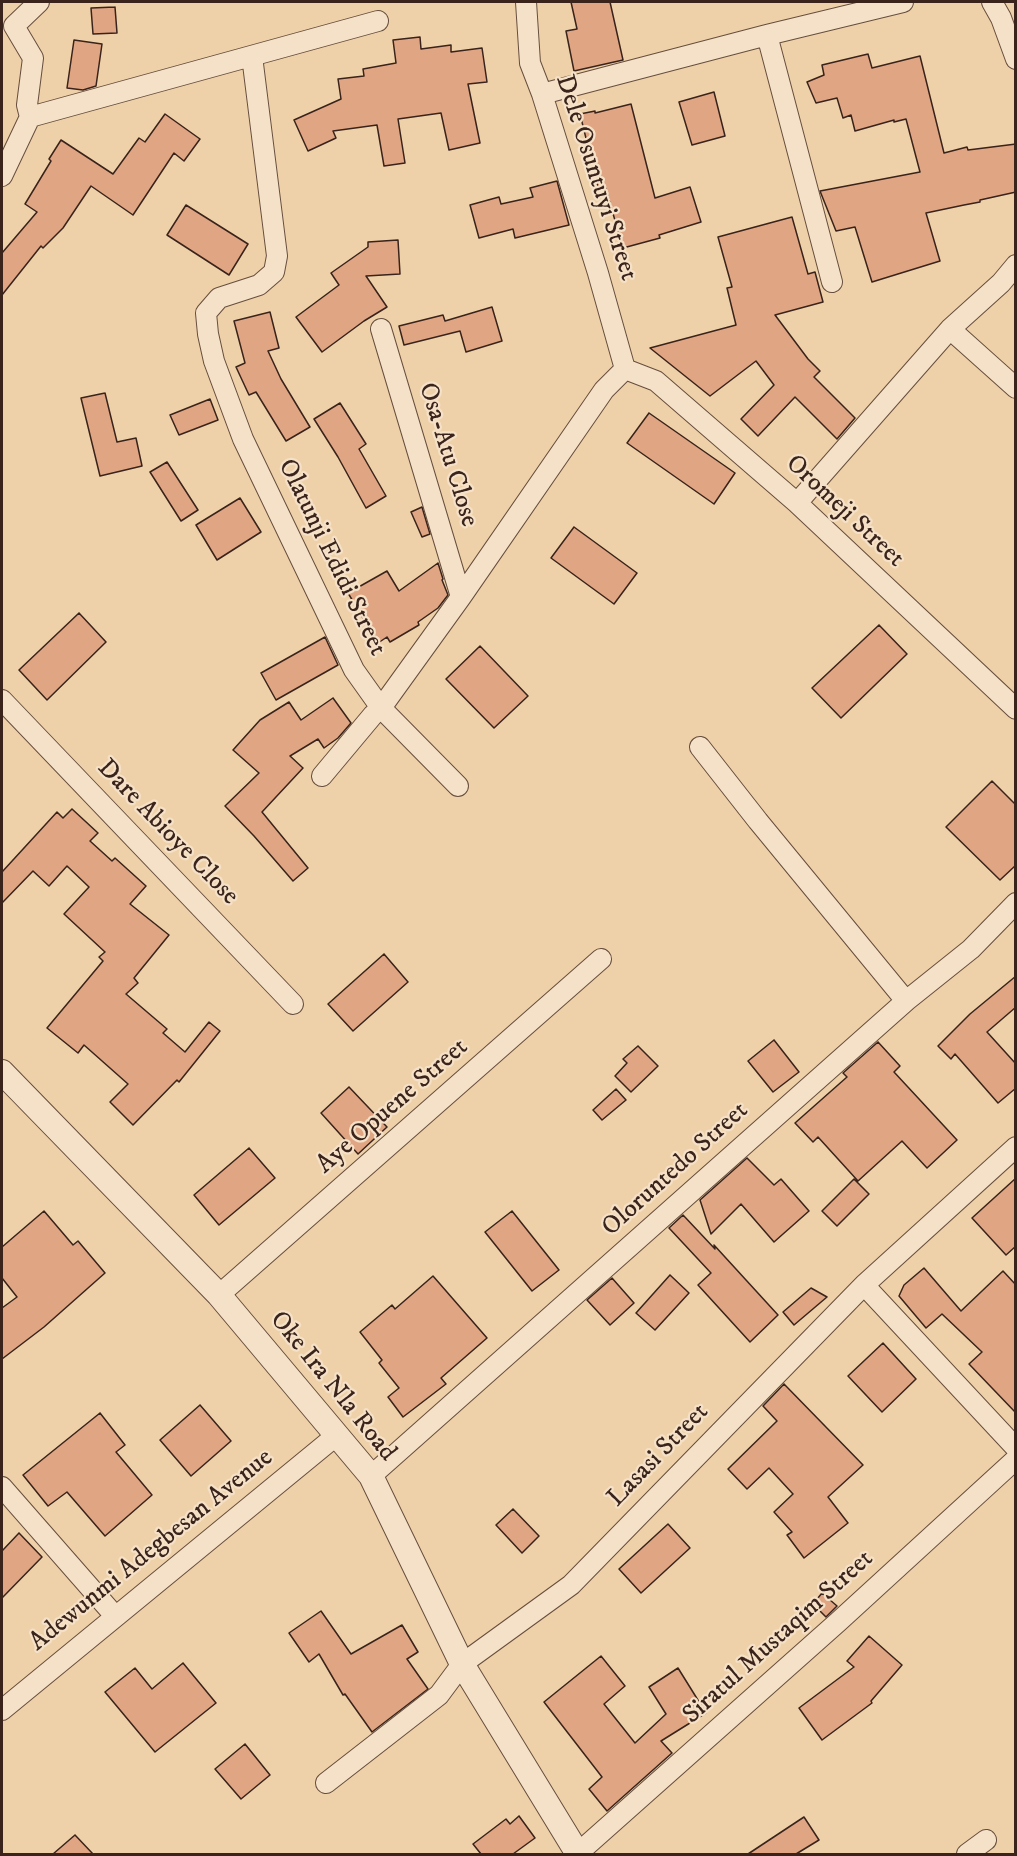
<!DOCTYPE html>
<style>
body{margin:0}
#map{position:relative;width:1017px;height:1856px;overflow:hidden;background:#efd1a9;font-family:"IM FELL DW Pica",serif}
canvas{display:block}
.frame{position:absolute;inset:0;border:3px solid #39231b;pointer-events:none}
</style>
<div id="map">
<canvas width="1017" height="1856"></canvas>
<div class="frame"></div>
</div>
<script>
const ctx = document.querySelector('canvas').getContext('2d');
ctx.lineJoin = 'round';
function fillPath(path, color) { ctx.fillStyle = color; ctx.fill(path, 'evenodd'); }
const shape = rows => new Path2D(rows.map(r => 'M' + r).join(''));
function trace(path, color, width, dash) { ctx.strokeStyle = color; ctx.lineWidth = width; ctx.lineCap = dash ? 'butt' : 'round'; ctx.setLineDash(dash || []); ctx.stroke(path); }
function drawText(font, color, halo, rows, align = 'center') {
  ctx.font = font + ' "IM FELL DW Pica",serif'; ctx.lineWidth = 4.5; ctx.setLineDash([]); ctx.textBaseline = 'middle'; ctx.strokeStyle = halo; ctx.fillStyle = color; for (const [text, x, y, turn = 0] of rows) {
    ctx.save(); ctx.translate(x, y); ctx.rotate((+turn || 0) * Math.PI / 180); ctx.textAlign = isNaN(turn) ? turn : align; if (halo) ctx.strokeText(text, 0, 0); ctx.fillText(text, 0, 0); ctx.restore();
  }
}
const building = shape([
 [571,2,610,2,623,60,574,71,566,31,577,29,571,2],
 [115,7,117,33,93,34,91,8,115,7],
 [420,37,421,49,451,45,451,52,482,48,487,82,468,84,480,143,449,150,441,113,398,119,405,163,384,166,377,125,333,131,336,138,308,151,294,120,341,99,338,79,364,76,363,69,396,63,393,40,420,37],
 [74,40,102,44,96,86,83,90,67,88,74,40],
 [868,54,872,68,920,56,944,153,967,147,968,150,1016,144,1016,192,980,200,980,202,964,205,926,213,940,261,872,282,855,227,836,231,820,191,920,172,906,119,894,122,894,120,855,131,851,115,843,118,837,98,816,103,807,82,824,75,822,65,868,54],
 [714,92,725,136,692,145,679,102,714,92],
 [631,104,655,198,690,187,701,222,659,235,660,238,623,248,605,186,598,187,580,114,595,111,595,113,631,104],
 [165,114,200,139,184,161,174,153,133,215,91,186,63,228,43,248,41,246,2,295,2,253,37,212,25,204,51,161,49,159,61,140,113,174,139,138,145,142,165,114],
 [557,181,569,225,515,238,513,229,479,238,470,205,499,197,501,204,533,197,530,188,557,181],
 [186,205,248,244,229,275,167,235,186,205],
 [792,217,808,274,815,272,823,302,775,315,808,359,820,371,814,377,855,418,837,439,795,397,758,436,741,419,774,385,756,361,710,396,650,348,736,325,727,288,732,287,718,237,792,217],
 [398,240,400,274,366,276,387,307,364,321,322,352,296,317,339,285,331,273,368,247,368,242,398,240],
 [492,307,502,341,466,352,460,331,404,345,399,326,443,315,445,321,492,307],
 [270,312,279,348,268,351,281,379,310,427,286,441,256,392,249,395,236,367,245,363,234,321,270,312],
 [105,393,117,442,136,438,142,466,100,476,81,398,105,393],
 [210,399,218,420,179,435,170,415,210,399],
 [340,403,366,444,359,449,386,496,366,508,338,457,314,419,340,403],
 [649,413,735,473,714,504,627,443,649,413],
 [167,462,198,510,181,521,150,472,167,462],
 [240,498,261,532,217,560,196,525,240,498],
 [422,507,430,534,422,537,411,512,422,507],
 [574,527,637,573,614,604,551,558,574,527],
 [438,563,443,579,442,580,448,595,438,608,418,622,419,625,390,642,387,637,378,643,348,593,387,571,399,591,438,563],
 [79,613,106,642,47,700,19,670,79,613],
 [879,625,907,654,841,718,812,688,879,625],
 [325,637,338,665,276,700,261,673,325,637],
 [480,646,528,696,494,728,446,679,480,646],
 [333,698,351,723,338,738,324,748,318,739,290,756,303,768,262,812,308,868,293,881,254,836,225,806,259,773,233,750,260,720,289,702,301,720,333,698],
 [992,781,1016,805,1016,865,1000,880,946,827,992,781],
 [72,809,98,833,90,841,112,861,115,858,146,886,130,904,169,935,134,978,138,983,126,994,167,1029,163,1033,185,1052,209,1022,220,1031,179,1082,177,1080,133,1125,110,1102,128,1084,84,1045,78,1053,47,1028,103,961,99,957,105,952,64,914,89,887,67,866,49,886,33,871,2,903,2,872,57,812,63,818,72,809],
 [384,954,408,982,353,1031,328,1004,384,954],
 [1016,976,1016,1007,987,1032,1016,1064,1016,1088,998,1103,955,1054,951,1059,938,1046,970,1014,1016,976],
 [774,1040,799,1072,773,1092,748,1061,774,1040],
 [878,1042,900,1066,894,1072,957,1140,927,1168,902,1141,858,1181,818,1137,813,1142,795,1123,847,1077,843,1073,878,1042],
 [638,1046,658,1066,631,1092,615,1076,627,1063,623,1059,638,1046],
 [349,1087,387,1127,358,1154,321,1113,349,1087],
 [616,1089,626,1100,602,1120,593,1110,616,1089],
 [249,1148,275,1178,219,1225,194,1195,249,1148],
 [747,1158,774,1185,781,1179,809,1211,774,1242,741,1204,711,1234,700,1200,747,1158],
 [1016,1178,1016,1246,1006,1255,972,1218,1016,1178],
 [854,1179,869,1194,837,1226,822,1211,854,1179],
 [44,1211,73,1245,78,1241,105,1273,44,1327,2,1359,2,1308,17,1297,2,1278,2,1247,44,1211],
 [512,1211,559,1270,532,1291,485,1232,512,1211],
 [683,1215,715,1249,714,1245,778,1315,750,1342,698,1285,711,1273,669,1228,683,1215],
 [924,1268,961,1311,1003,1271,1016,1285,1016,1413,969,1364,982,1352,942,1314,926,1328,899,1296,904,1285,924,1268],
 [670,1275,689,1293,655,1330,636,1313,670,1275],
 [433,1276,487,1338,441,1378,446,1384,403,1417,388,1397,399,1388,379,1363,382,1360,360,1332,392,1305,395,1309,433,1276],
 [612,1278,634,1303,610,1325,587,1300,612,1278],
 [811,1288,827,1297,794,1325,783,1312,811,1288],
 [883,1343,916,1379,882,1412,848,1376,883,1343],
 [784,1384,863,1465,828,1497,848,1523,804,1558,787,1535,792,1532,774,1512,793,1494,769,1468,747,1489,728,1469,777,1421,763,1406,784,1384],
 [200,1405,231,1441,191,1476,160,1440,200,1405],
 [100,1413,125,1445,116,1452,152,1495,105,1536,67,1492,48,1506,23,1475,100,1413],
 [513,1509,539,1536,522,1553,496,1525,513,1509],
 [668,1524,690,1548,641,1593,619,1569,668,1524],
 [19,1533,42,1557,2,1598,2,1551,19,1533],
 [822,1593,837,1606,826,1617,813,1604,822,1593],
 [321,1611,351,1654,402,1625,418,1652,407,1659,428,1689,372,1732,345,1694,343,1695,319,1654,309,1662,289,1633,321,1611],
 [869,1636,902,1665,871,1701,872,1703,822,1740,799,1708,854,1667,847,1661,869,1636],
 [601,1656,625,1686,604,1704,635,1743,666,1714,649,1687,678,1668,706,1713,661,1741,672,1753,607,1811,589,1789,602,1777,544,1702,601,1656],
 [183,1663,216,1703,155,1752,105,1692,135,1668,152,1689,183,1663],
 [245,1744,270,1775,241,1799,215,1769,245,1744],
 [519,1816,535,1838,513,1854,481,1854,473,1844,506,1819,510,1824,519,1816],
 [804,1817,819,1840,796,1854,748,1854,804,1817],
 [75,1835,93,1854,53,1854,75,1835]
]);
fillPath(building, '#e0a583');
trace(building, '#39231b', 1.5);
const minor = shape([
 [526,2,530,63,542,94,598,273,625,369],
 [992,2,1001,18,1016,59],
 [14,26,39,2],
 [767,35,832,282],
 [252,56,277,256,274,272,259,285,219,298,206,313,208,334,214,361,243,439,354,670,381,708,461,597,604,390,625,369],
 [542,94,767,35,903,2],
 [30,117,378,21],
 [2,176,30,117,27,105,33,58,14,26],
 [381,329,461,597],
 [950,329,1016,388],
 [625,369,656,381,797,503,1016,709],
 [797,503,950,329,1001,283,1016,265],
 [2,700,293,1004],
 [700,747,758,821,906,1001],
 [322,776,373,715,381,708,458,786],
 [864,1285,1016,1448],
 [219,1295,601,959],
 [371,1476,906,1001,971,949,1016,903],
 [2,1487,115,1616],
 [2,1710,337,1435],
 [326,1783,439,1695,462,1664,571,1585,864,1285,1016,1147],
 [577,1854,838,1622,1016,1459],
 [967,1854,986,1840]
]);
const tertiary = shape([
 [2,1072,219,1295,371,1476,462,1664,578,1854]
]);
trace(minor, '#664e3e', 22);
trace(tertiary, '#664e3e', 26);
trace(minor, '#f5e1c7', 20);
trace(tertiary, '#f5e1c7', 24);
drawText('26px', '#39231b', '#f5e1c7', [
 ["Dele Osuntuyi Street",595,178,72],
 ["Osa-Atu Close",447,455,73],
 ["Oromeji Street",844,512,43],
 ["Olatunji Edidi Street",331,558,64],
 ["Dare Abioye Close",167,833,46],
 ["Aye Opuene Street",393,1107,-41],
 ["Oloruntedo Street",676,1170,-42],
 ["Oke Ira Nla Road",332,1387,51],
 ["Lasasi Street",659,1456,-46],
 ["Adewunmi Adegbesan Avenue",152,1551,-39],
 ["Siratul Mustaqim Street",779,1638,-42]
]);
</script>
